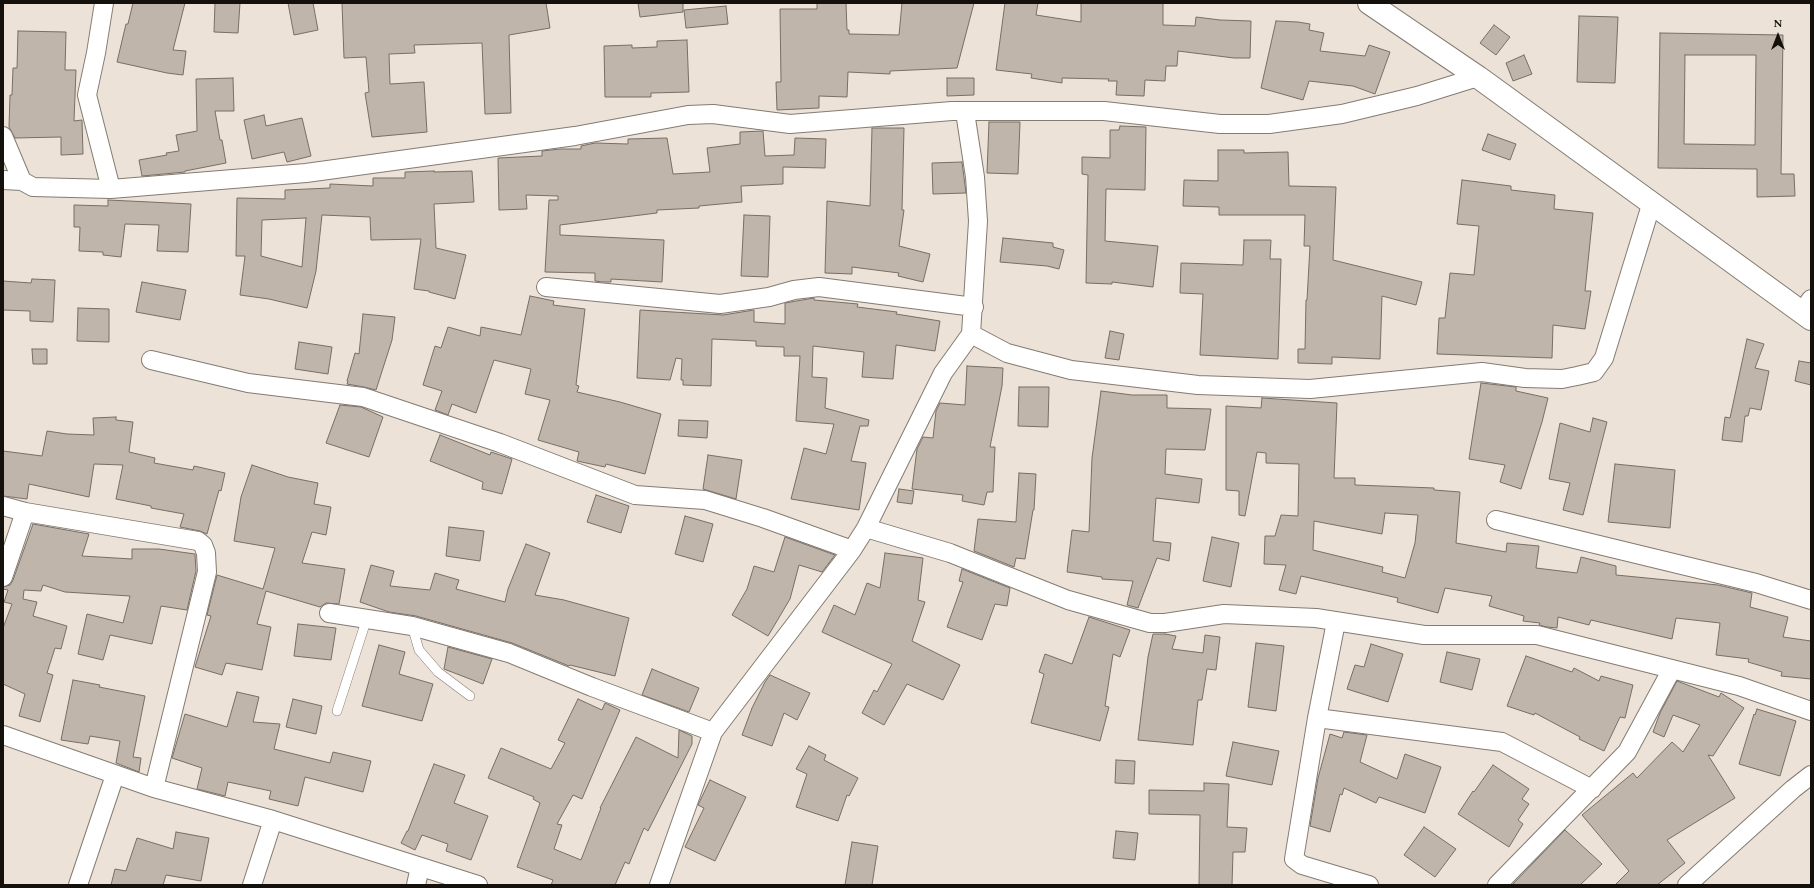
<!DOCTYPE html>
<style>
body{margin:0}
#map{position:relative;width:1814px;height:888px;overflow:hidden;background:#ece2d7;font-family:Spectral,serif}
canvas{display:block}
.frame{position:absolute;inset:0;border:4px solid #14110d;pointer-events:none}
.north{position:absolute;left:1758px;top:16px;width:40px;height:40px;-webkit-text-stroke:3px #ece2d7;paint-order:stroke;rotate:0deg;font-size:11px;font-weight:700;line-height:16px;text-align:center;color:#14110d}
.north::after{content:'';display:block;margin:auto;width:14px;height:18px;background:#14110d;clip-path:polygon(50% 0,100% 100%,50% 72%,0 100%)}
</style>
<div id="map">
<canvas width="1814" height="888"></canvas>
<div class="frame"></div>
<div class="north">N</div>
</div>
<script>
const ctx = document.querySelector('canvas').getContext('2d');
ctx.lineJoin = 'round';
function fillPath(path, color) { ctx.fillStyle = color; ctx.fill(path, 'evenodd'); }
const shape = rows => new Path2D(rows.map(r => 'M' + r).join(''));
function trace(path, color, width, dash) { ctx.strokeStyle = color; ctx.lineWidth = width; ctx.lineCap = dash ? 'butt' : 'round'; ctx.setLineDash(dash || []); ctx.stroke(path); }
const building = shape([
 [133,3,185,3,173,50,186,51,183,75,167,73,117,62,126,24,128,24,133,3],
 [215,3,240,3,238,33,214,32,215,3],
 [288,3,313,3,318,30,294,35,288,3],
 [342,3,546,3,550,28,509,35,511,113,485,114,482,43,414,45,415,53,389,54,390,84,424,82,427,132,372,137,365,93,369,92,366,57,344,58,342,3],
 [638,3,683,3,683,12,640,17,638,3],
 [817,3,846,3,847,30,849,30,849,34,899,35,902,3,974,3,957,68,890,71,890,74,848,72,847,97,819,96,819,108,777,110,776,82,781,82,780,9,817,9,817,3],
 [1005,3,1038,3,1036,15,1081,22,1081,3,1163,3,1163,25,1195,26,1196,17,1220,20,1251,21,1250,58,1234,58,1178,51,1177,66,1166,66,1165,81,1145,80,1144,96,1116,95,1117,81,1108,81,1109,79,1062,78,1062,83,1031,78,1032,74,996,70,1005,3],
 [726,6,728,24,686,28,684,10,726,6],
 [1579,16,1618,17,1615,83,1577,82,1579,16],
 [1276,21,1298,22,1310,24,1309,30,1324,33,1320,51,1365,56,1369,45,1390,52,1375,94,1353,86,1309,81,1303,100,1261,88,1276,21],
 [1494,25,1510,37,1496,55,1480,43,1494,25],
 [18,31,66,32,65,70,76,70,74,121,82,120,83,154,61,155,61,137,15,138,9,127,10,95,12,95,13,68,17,68,18,31],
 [1660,33,1783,35,1781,174,1794,174,1795,196,1757,197,1757,169,1658,168,1660,33],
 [1685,55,1756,55,1755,145,1684,144,1685,55],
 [687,40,689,92,651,93,651,97,605,97,604,46,632,45,632,48,657,47,657,41,687,40],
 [1524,55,1532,74,1513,81,1506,63,1524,55],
 [233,78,234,111,215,111,220,140,222,140,226,163,185,171,185,172,142,176,139,160,167,155,166,153,179,151,176,135,197,131,196,79,233,78],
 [947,78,974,78,974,95,947,96,947,78],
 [264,115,266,126,302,118,311,156,287,162,284,152,252,159,244,120,264,115],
 [989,122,1020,122,1018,174,987,173,989,122],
 [1120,126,1146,127,1145,190,1106,189,1105,241,1158,246,1153,287,1112,282,1112,284,1086,283,1088,175,1082,174,1082,157,1110,158,1110,130,1119,130,1120,126],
 [872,128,904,128,902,210,904,210,899,246,930,254,923,282,898,276,899,273,852,267,852,274,825,273,827,201,870,206,872,128],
 [763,131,765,156,794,155,795,138,826,139,825,168,783,167,783,184,741,186,742,202,699,206,699,208,657,210,657,213,560,225,560,235,664,240,662,282,611,279,611,282,602,282,595,281,595,273,545,272,549,200,558,200,558,196,526,195,527,209,499,210,498,158,542,156,542,151,560,149,581,149,581,146,595,143,628,144,628,139,667,138,673,174,710,172,707,148,740,144,740,132,763,131],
 [1488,134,1516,144,1510,160,1482,150,1488,134],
 [1218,150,1244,150,1244,153,1288,152,1289,186,1336,187,1333,260,1422,282,1416,305,1382,296,1380,359,1332,357,1332,364,1298,363,1298,349,1305,349,1306,300,1307,300,1310,246,1304,246,1305,215,1219,215,1219,207,1183,206,1184,180,1218,181,1218,150],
 [962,162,966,193,933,194,932,163,962,162],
 [434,171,434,172,472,171,474,202,434,204,436,248,466,255,455,299,429,292,429,291,414,289,421,239,371,240,370,217,322,215,316,271,307,308,269,299,240,295,245,256,236,256,237,198,285,199,285,190,330,188,330,184,373,186,373,178,405,178,405,172,434,171],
 [306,218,302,267,261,256,262,220,306,218],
 [1462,180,1511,186,1511,190,1555,195,1554,209,1593,213,1585,291,1591,291,1585,329,1553,325,1552,358,1437,354,1439,318,1445,318,1450,273,1474,275,1479,226,1457,224,1462,180],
 [108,200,191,204,188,252,157,251,159,225,125,224,121,257,103,255,103,252,79,251,80,227,74,227,74,205,108,206,108,200],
 [744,215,770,216,768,277,741,276,744,215],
 [1003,238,1053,243,1053,247,1064,250,1059,269,1047,266,1000,262,1003,238],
 [1244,240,1271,240,1270,259,1281,259,1278,359,1200,355,1203,294,1180,293,1181,263,1243,265,1244,240],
 [32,279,55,280,53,322,30,321,30,311,3,310,3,281,31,283,32,279],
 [142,282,186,290,180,320,136,312,142,282],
 [530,296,554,301,553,305,585,309,576,385,579,386,577,392,620,402,661,414,645,474,606,464,605,467,577,461,579,452,538,440,550,400,525,394,531,369,494,360,476,413,452,404,448,415,435,410,442,391,423,385,435,346,441,348,448,327,480,336,481,327,521,335,530,296],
 [814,298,814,300,858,304,857,307,897,312,896,314,940,321,935,351,896,345,893,379,862,377,864,352,813,346,812,377,827,378,825,408,869,420,868,426,860,426,851,461,866,463,859,510,791,499,804,448,826,454,834,424,796,421,800,356,784,356,784,347,756,346,756,341,712,339,711,386,683,385,683,380,681,380,682,359,676,358,670,380,637,378,640,310,723,315,754,310,754,322,785,324,785,303,814,298],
 [78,308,109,309,109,342,77,341,78,308],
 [363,314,395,317,392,340,376,390,364,387,347,384,348,381,347,381,355,353,359,354,363,314],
 [1110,331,1124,334,1119,360,1105,358,1110,331],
 [1747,339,1764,344,1755,368,1769,371,1761,410,1750,408,1748,416,1745,416,1742,442,1722,440,1725,417,1730,418,1747,339],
 [299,342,332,347,328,374,295,369,299,342],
 [32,349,47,349,47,364,33,364,32,349],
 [1799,361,1811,363,1811,385,1795,381,1799,361],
 [967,366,1003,368,1002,386,990,447,995,447,993,492,987,492,984,505,962,501,963,495,912,489,917,449,923,437,933,438,936,411,940,403,965,405,967,366],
 [1481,383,1516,387,1516,391,1548,398,1542,422,1521,489,1500,482,1505,465,1469,459,1481,383],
 [1019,387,1049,387,1048,427,1018,426,1019,387],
 [1101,391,1132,395,1167,395,1167,408,1211,409,1205,450,1166,449,1165,474,1202,479,1199,503,1156,498,1153,541,1171,543,1169,561,1157,558,1138,608,1127,605,1133,581,1102,579,1102,577,1067,572,1072,530,1089,532,1092,458,1101,391],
 [1262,398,1337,403,1334,478,1355,478,1355,485,1434,488,1434,490,1460,492,1456,543,1506,552,1507,543,1539,546,1536,568,1577,573,1581,557,1616,566,1616,575,1718,585,1752,593,1750,607,1788,617,1783,637,1811,641,1811,679,1781,676,1782,672,1748,662,1749,659,1716,655,1720,623,1676,618,1672,639,1591,620,1589,625,1558,617,1557,628,1547,627,1539,625,1540,623,1523,621,1524,616,1489,606,1492,596,1445,588,1438,613,1397,602,1398,598,1301,576,1296,594,1279,590,1286,565,1264,564,1265,536,1275,536,1281,515,1298,516,1299,464,1266,463,1266,453,1257,452,1245,516,1239,515,1239,491,1226,490,1226,406,1261,408,1262,398],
 [1385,513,1418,515,1415,543,1405,578,1382,572,1383,567,1313,550,1314,521,1382,534,1385,513],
 [340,405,361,407,383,417,369,457,326,443,340,405],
 [116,417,116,420,133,422,129,452,155,458,154,463,193,470,194,466,225,473,221,491,219,490,207,534,200,531,180,527,184,514,151,508,151,506,116,499,123,465,94,464,89,497,29,484,27,499,3,496,3,451,42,456,47,431,67,434,94,435,93,418,116,417],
 [1593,418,1607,422,1583,515,1563,510,1570,483,1549,479,1560,423,1590,432,1593,418],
 [679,420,708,421,707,438,678,436,679,420],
 [440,435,490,455,491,452,512,459,502,494,482,489,483,482,430,461,440,435],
 [708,455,742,460,736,499,703,489,708,455],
 [1615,464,1675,470,1670,528,1608,522,1615,464],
 [252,465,288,477,318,483,314,504,331,507,326,535,312,532,302,563,345,569,339,604,326,603,320,607,266,591,257,624,271,627,262,670,226,663,222,675,195,667,211,616,207,615,217,575,263,589,275,548,234,541,241,497,252,465],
 [1019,473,1036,474,1034,510,1033,510,1025,559,1016,558,1014,567,974,551,978,519,1016,522,1019,473],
 [899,489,914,491,912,504,897,502,899,489],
 [596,495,629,506,621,533,587,522,596,495],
 [685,516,713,524,703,562,675,554,685,516],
 [33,524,89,534,82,556,132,559,132,549,159,549,195,554,196,571,187,610,161,606,152,644,110,635,103,660,78,654,87,614,123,623,130,596,65,592,43,585,41,591,24,590,23,599,37,602,33,616,67,626,61,649,55,648,47,673,53,675,40,722,19,716,25,694,3,684,3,628,12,604,4,602,8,590,3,589,3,587,10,585,13,580,33,524],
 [449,527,484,531,480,561,446,556,449,527],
 [785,537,835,555,822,572,799,565,790,599,768,636,732,615,747,589,754,566,774,572,785,537],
 [1212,537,1239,543,1231,587,1203,581,1212,537],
 [526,544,550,553,535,595,564,600,629,618,615,676,570,665,569,666,512,643,416,616,389,612,360,602,371,565,394,571,390,586,430,590,435,573,459,580,456,589,505,602,508,589,526,544],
 [885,553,923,558,918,600,925,602,912,641,960,665,943,700,907,684,884,725,862,713,874,690,877,692,892,664,822,632,834,605,855,615,867,583,880,588,885,553],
 [962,569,1010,588,1007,606,995,604,982,640,947,627,963,582,959,581,962,569],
 [1089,617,1130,630,1120,657,1113,654,1105,706,1109,707,1100,741,1031,723,1044,674,1039,672,1045,654,1072,664,1089,617],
 [298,624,336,628,331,660,294,656,298,624],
 [1165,634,1176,636,1172,649,1203,653,1205,635,1220,637,1216,670,1207,669,1202,700,1198,700,1193,745,1138,740,1148,657,1153,634,1165,634],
 [1256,643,1284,646,1276,711,1248,707,1256,643],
 [1371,644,1403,654,1388,702,1347,689,1355,665,1364,667,1371,644],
 [379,645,405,652,399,674,433,684,422,721,362,706,379,645],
 [448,647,492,659,483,684,444,669,448,647],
 [1447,652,1480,659,1472,690,1440,682,1447,652],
 [1526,656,1572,672,1574,668,1599,681,1601,676,1633,685,1625,718,1620,717,1604,751,1579,739,1580,737,1535,713,1534,715,1507,706,1526,656],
 [652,669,699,688,689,712,642,695,652,669],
 [770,675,810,693,797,720,784,713,772,746,742,735,752,708,765,682,770,675],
 [73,680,100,685,99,687,145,696,133,757,141,758,139,772,116,763,120,741,90,736,88,744,61,740,73,680],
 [1677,681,1719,697,1721,693,1744,708,1713,756,1708,755,1735,798,1667,840,1685,863,1657,885,1615,885,1629,871,1582,815,1633,773,1637,778,1672,742,1683,752,1700,725,1673,715,1664,737,1653,732,1660,713,1677,681],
 [237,692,259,697,253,722,280,724,274,749,330,763,333,752,371,761,363,792,305,777,298,806,269,799,271,791,228,782,225,796,197,789,202,768,172,758,185,714,227,727,237,692],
 [293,699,322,706,316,734,286,727,293,699],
 [578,699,602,710,605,703,620,710,582,799,573,795,557,824,562,825,554,849,581,860,601,808,600,808,636,737,678,758,679,730,692,736,692,744,648,831,644,828,629,864,625,862,615,885,551,885,553,880,517,867,540,803,533,799,534,797,488,778,501,748,551,769,565,743,558,740,578,699],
 [1757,709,1796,721,1780,776,1739,764,1754,714,1755,715,1757,709],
 [1344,732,1367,735,1360,762,1397,779,1405,754,1441,767,1425,813,1379,797,1376,803,1344,788,1342,795,1340,794,1330,832,1310,826,1318,778,1330,734,1342,738,1344,732],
 [1233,742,1279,751,1272,785,1226,776,1233,742],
 [809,746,826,755,824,760,858,778,849,796,847,795,838,821,796,807,807,774,796,769,809,746],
 [1116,760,1135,761,1134,784,1115,783,1116,760],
 [434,764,465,775,454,803,488,816,471,860,446,851,448,844,422,835,415,850,401,843,407,831,408,831,434,764],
 [1493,765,1529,789,1522,799,1529,804,1518,820,1523,824,1509,847,1458,814,1473,791,1474,792,1493,765],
 [710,780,746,797,715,861,685,847,704,808,698,805,710,780],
 [1204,783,1229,784,1227,827,1247,828,1245,852,1233,852,1232,885,1199,885,1200,815,1149,814,1149,790,1204,791,1204,783],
 [1424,827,1456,849,1435,877,1404,855,1424,827],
 [1565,830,1602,864,1580,885,1512,885,1565,830],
 [1116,831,1138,833,1135,860,1113,858,1116,831],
 [176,832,209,838,201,881,166,875,163,885,111,885,115,869,126,871,137,838,173,849,176,832],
 [852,842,878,846,872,885,845,885,852,842]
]);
fillPath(building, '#bfb5aa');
trace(building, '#776e65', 1);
const service = shape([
 [412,626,419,650,438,672,470,696],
 [337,711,367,618]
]);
const minor = shape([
 [104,3,96,53,87,95,111,189],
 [3,136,22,181],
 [3,180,22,181,33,187,111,189,306,173,575,136,688,115,713,114,790,124,952,111,1104,111,1220,124,1269,124,1342,114,1417,96,1478,77],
 [546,287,720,304,769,297,794,290,819,287,974,307],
 [1802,312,1811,299],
 [971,334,1007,353,1071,370,1198,385,1310,389,1482,372,1525,378,1562,379,1577,376,1594,372,1604,358,1652,202],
 [151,360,248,383,363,397,500,443,635,495,705,500,763,518,852,550],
 [3,506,25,512],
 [1496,520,1756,583,1811,600],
 [866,528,950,553,1068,600,1150,623,1165,623,1224,614,1316,618,1424,635,1537,635,1739,686,1811,711],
 [3,577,25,512,198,541,203,545,206,553,207,572,154,788],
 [329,613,412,626,509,653,592,687,713,732],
 [1336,622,1317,718,1502,742,1592,789],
 [1317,718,1294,859,1302,865,1369,885],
 [3,735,154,788,273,820,478,885],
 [78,885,115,775],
 [252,885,273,820],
 [416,885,420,867],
 [659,885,713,732,852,550,866,528,943,373,971,334,978,221,975,177,965,112],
 [1497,885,1627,752,1672,669],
 [1687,885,1793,789,1811,775]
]);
const tertiary = shape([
 [1369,3,1478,77,1811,319]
]);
trace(service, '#847b71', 10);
trace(minor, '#847b71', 20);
trace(tertiary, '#847b71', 24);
trace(service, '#fff', 9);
trace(minor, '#fff', 18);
trace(tertiary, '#fff', 22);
</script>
